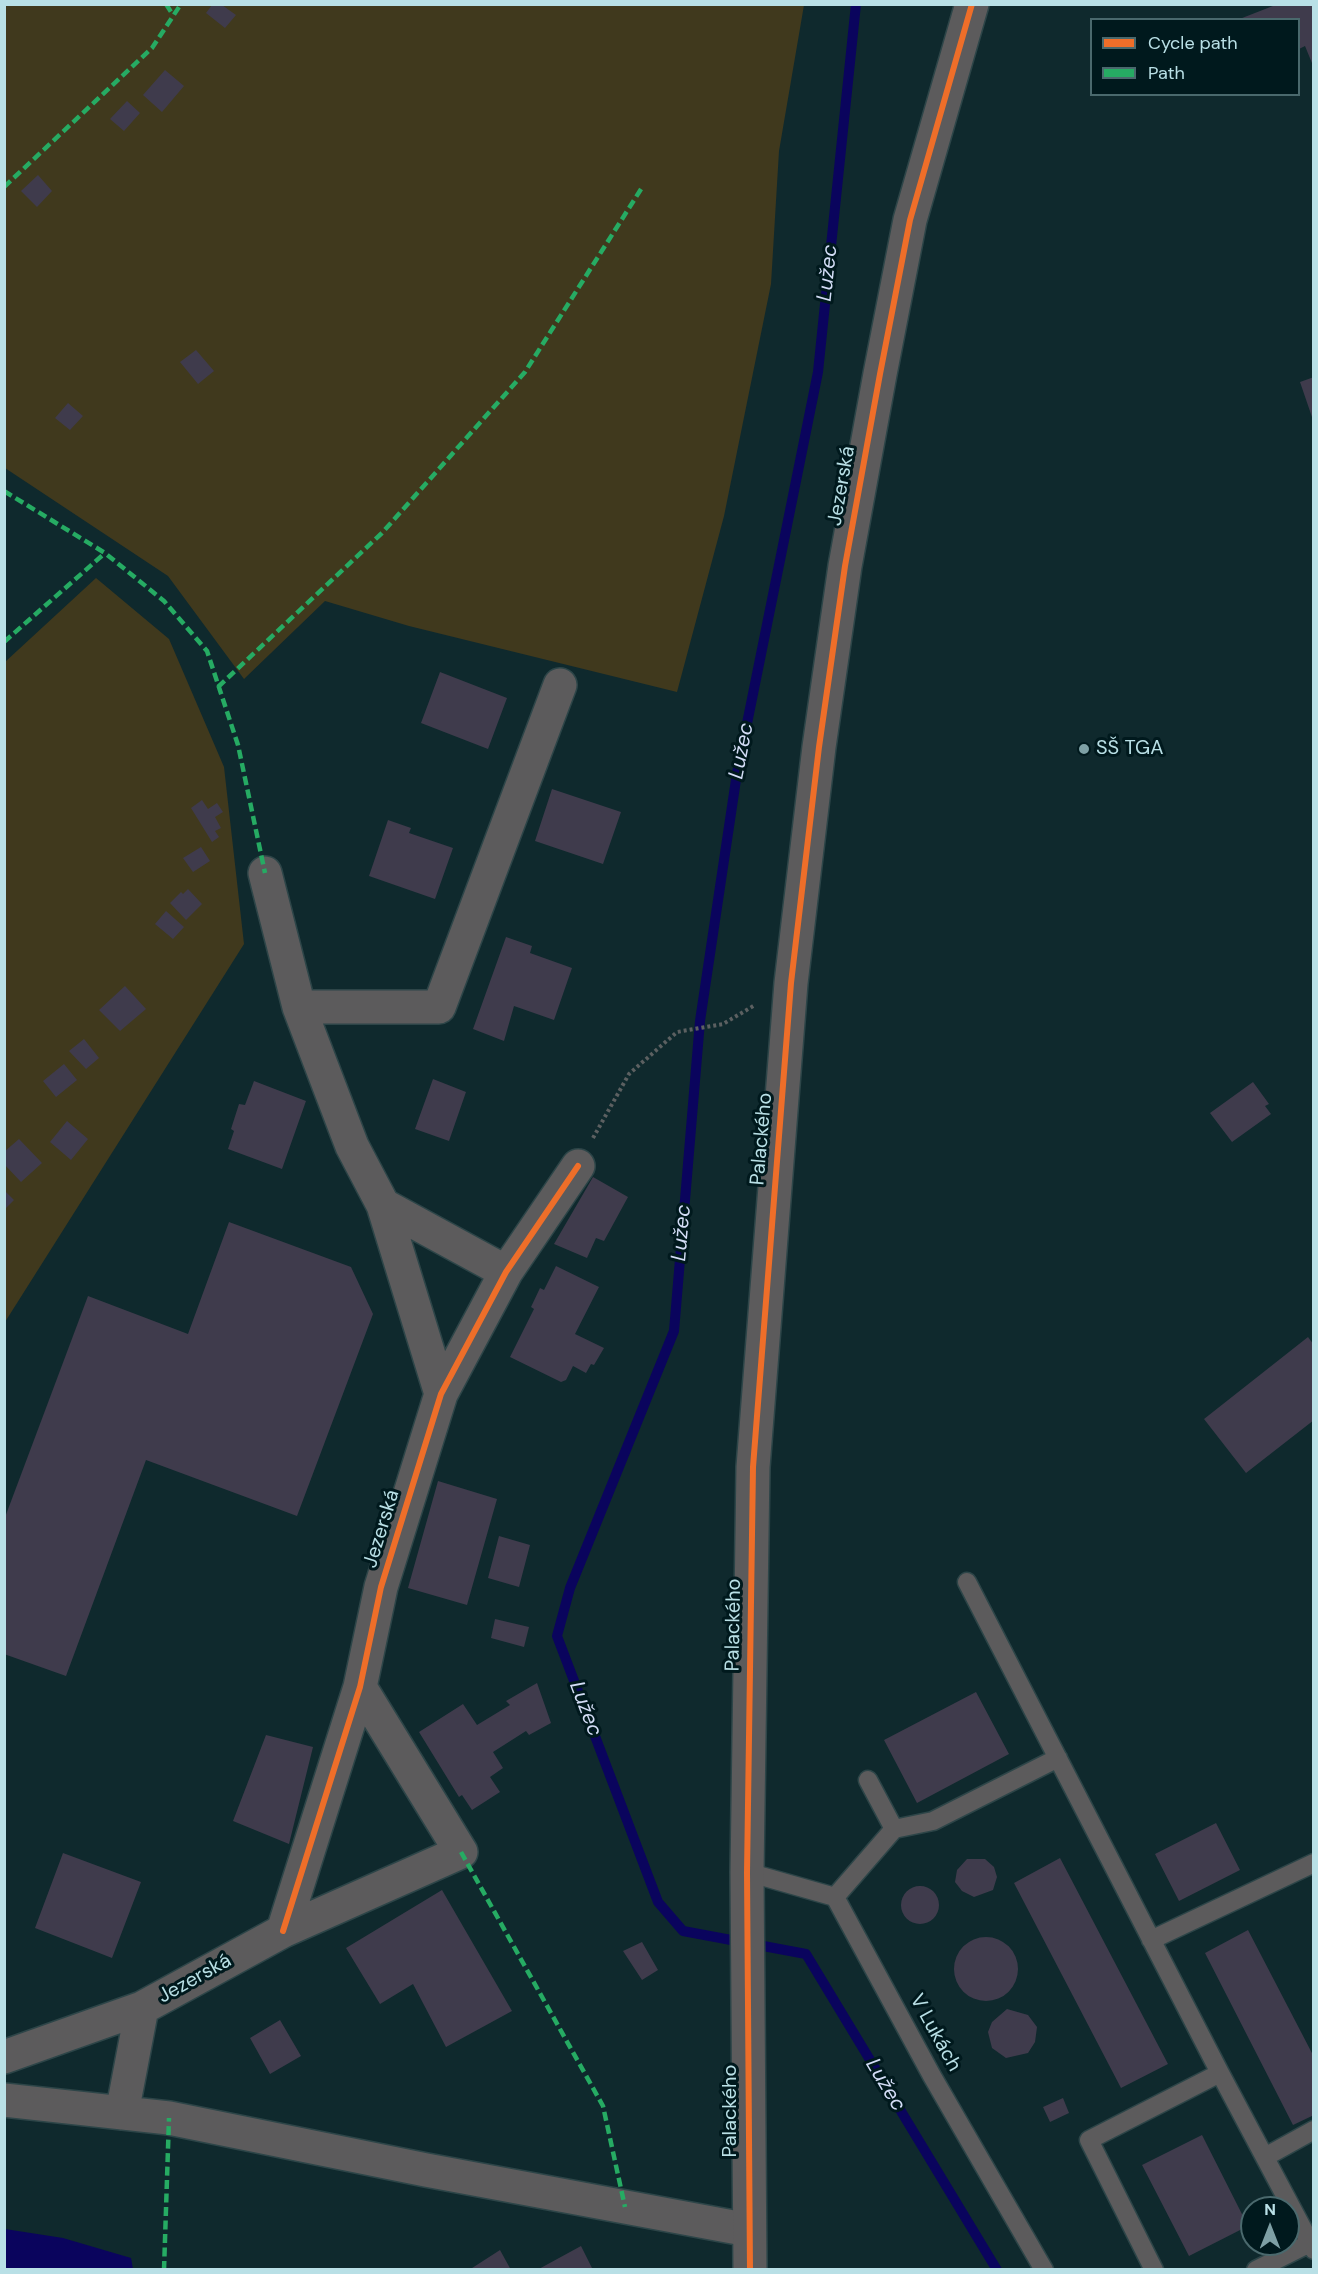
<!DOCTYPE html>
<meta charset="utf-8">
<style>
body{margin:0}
#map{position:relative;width:1318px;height:2274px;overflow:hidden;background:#0f292d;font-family:"DM Sans",sans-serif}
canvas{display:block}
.frame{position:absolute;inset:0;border:6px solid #b9e0e6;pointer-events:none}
.legend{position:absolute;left:1090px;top:18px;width:210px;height:78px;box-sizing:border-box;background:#00191d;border:2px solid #4a696d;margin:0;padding:8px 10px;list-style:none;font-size:18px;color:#b9e0e6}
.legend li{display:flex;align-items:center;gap:12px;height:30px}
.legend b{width:30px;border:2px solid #4a696d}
.north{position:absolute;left:1240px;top:2196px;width:60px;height:60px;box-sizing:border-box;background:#00191d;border:2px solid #4a696d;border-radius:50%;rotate:0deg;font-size:16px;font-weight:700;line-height:24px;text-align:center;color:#b9e0e6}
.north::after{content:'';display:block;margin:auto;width:21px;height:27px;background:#7ea0a5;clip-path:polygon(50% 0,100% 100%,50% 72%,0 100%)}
</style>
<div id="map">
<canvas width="1318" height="2274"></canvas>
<div class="frame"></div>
<ul class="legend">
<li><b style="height:8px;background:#ee6e29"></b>Cycle path</li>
<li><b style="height:8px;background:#26ab63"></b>Path</li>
</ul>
<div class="north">N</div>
</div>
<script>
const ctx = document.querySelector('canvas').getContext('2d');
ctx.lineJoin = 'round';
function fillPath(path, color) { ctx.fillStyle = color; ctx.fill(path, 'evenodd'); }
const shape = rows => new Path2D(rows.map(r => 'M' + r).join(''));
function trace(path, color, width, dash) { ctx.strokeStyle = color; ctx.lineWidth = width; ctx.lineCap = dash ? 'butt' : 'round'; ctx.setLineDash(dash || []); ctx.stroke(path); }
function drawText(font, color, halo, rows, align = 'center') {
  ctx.font = font + ' "DM Sans",sans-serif'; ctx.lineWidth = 6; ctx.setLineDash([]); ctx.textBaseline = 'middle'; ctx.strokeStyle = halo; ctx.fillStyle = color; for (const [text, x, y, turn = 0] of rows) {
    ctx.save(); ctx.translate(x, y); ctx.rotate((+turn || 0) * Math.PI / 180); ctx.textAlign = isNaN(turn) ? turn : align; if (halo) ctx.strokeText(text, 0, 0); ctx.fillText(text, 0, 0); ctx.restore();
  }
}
fillPath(shape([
 [4,5,804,5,779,151,771,284,724,516,677,692,409,626,325,601,244,679,168,576,5,468],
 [96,578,169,639,224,767,244,944,5,1322,5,662]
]), '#40391d');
fillPath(shape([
 [5,2229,63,2238,131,2258,133,2269,5,2269]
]), '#0a045d');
trace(shape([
 [856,4,818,372,737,773,700,1021,674,1331,570,1588,557,1636,658,1902,683,1931,806,1954,997,2270]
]), '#0a045d', 10);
fillPath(shape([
 [1278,4,1314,4,1314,68,1305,46,1299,49,1299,20,1237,20],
 [212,5,222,5,236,15,225,28,206,13],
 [165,70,184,86,162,112,143,95],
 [127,101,140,113,124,131,110,119],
 [38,175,52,191,37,207,21,191],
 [196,350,214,371,198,384,180,362],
 [1314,377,1314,420,1313,420,1300,382],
 [68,403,83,416,70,430,55,418],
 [440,672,507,698,488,749,421,723],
 [552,789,621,812,603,864,535,841],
 [202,800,208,809,217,803,223,812,215,817,221,828,215,831,219,837,212,842,191,808],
 [388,820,411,828,409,833,453,848,435,899,369,876],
 [201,847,210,861,193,872,183,858],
 [188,889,202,904,186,920,170,903,181,892,183,894],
 [166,911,184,927,173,939,155,924],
 [506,937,532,946,530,953,572,968,554,1020,514,1006,504,1041,473,1029],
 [125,986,146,1009,120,1031,99,1010],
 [84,1039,99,1058,86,1069,69,1051],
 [64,1064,77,1080,56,1097,43,1081],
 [433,1079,466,1092,449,1141,415,1129],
 [254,1081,306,1101,282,1169,228,1149,234,1131,231,1129,239,1104,245,1105],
 [1253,1082,1269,1104,1265,1106,1271,1114,1232,1142,1210,1113],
 [67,1121,88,1139,71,1160,50,1142],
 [19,1139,42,1163,21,1182,4,1164,4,1152],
 [593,1177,628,1197,604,1241,596,1238,587,1258,554,1244],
 [4,1190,14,1200,4,1210],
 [229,1222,351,1267,373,1314,297,1516,146,1460,66,1676,4,1654,4,1520,88,1296,188,1334],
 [556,1266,599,1287,575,1334,604,1348,594,1365,591,1364,586,1373,573,1366,566,1380,561,1382,510,1357,534,1309,531,1307,540,1288,544,1290],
 [1308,1337,1314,1345,1314,1420,1246,1473,1204,1419],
 [438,1481,497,1499,467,1605,408,1588],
 [499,1536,530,1545,519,1587,488,1578],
 [495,1619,529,1627,524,1647,491,1638],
 [537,1683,551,1723,529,1735,526,1731,493,1752,503,1768,490,1777,500,1792,472,1810,462,1795,459,1797,419,1732,463,1704,477,1725,510,1705,506,1701],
 [976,1692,1009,1754,917,1803,884,1740],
 [266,1735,313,1747,289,1844,233,1821],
 [1216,1823,1240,1870,1179,1901,1155,1854],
 [63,1853,141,1882,112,1958,35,1928],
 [1060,1858,1168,2064,1121,2088,1014,1883],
 [967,1859,985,1859,994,1867,997,1877,993,1890,974,1897,962,1891,955,1882,957,1870],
 '901 1905a19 19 0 1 1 38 0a19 19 0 1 1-38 0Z',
 [442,1890,512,2011,446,2047,413,1984,380,2004,346,1948],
 [1248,1930,1314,2057,1314,2115,1293,2125,1205,1953],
 '954 1969a32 32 0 1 1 64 0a32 32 0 1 1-64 0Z',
 [642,1942,658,1970,642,1980,623,1951],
 [1007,2009,1028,2015,1037,2027,1035,2042,1028,2053,1006,2058,992,2048,988,2032,992,2022],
 [280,2020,301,2056,270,2074,250,2038],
 [1063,2098,1069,2113,1050,2122,1043,2107],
 [1202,2135,1248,2226,1189,2256,1142,2165],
 [581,2246,593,2270,537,2270],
 [500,2250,511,2270,469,2270]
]), '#3f3b4c');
const service = shape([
 [967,1582,1220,2073,1314,2250],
 [894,1829,933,1821,1058,1758],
 [747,1872,835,1897,932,2076,1044,2270],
 [835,1897,894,1829,868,1780],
 [1151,1940,1314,1863],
 [1265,2157,1314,2130],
 [1154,2270,1089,2140,1220,2073],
 [1256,2270,1310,2243]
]);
const minor = shape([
 [265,873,299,1007,352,1146,383,1205,441,1394],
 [299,1007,439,1007,560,685],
 [383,1205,506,1272],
 [283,1931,360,1687,381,1587,441,1394,506,1272,578,1166],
 [4,2057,142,2008,283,1931,461,1852,360,1687],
 [4,2100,169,2118,426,2170,749,2230],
 [122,2113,142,2008]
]);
const tertiary = shape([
 [750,2270,747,1872,753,1467,791,983,819,747,845,566,880,374,910,220,972,4]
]);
trace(service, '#2d4548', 21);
trace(minor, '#2d4548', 36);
trace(tertiary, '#2d4548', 36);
trace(shape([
 [593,1138,629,1074,677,1032,723,1024,755,1005]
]), '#5c6061', 4, [3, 3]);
trace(service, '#5c5b5c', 18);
trace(minor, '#5c5b5c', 33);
trace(tertiary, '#5c5b5c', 33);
trace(shape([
 [166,4,173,15],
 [4,187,152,48,181,4],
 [4,491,105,553,164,601,207,651,238,745,265,873],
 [4,642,105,553],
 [218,687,382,533,525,372,643,186],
 [461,1852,603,2106,625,2207],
 [164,2270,169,2118]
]), '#26ab63', 4.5, [9, 4.5]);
trace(shape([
 [283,1931,360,1687,381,1587,441,1394,506,1272,578,1166],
 [750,2270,747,1872,753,1467,791,983,819,747,845,566,880,374,910,220,972,4]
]), '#ee6e29', 6);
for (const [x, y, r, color] of [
 [1084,749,6,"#7ea0a5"]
]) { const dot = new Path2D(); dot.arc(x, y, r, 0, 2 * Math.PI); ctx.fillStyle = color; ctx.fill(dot); trace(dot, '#00191d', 2); }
drawText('20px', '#b9e0e6', '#00191d', [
 ["Jezerská",842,486,-80],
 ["Palackého",762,1139,-85],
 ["Jezerská",382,1529,-73],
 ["Palackého",734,1625,-89],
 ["Jezerská",195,1979,-29],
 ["V Lukách",935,2033,61],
 ["Palackého",731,2111,-90]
]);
drawText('20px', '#b9e0e6', '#00191d', [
 ["SŠ TGA",1096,749]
], 'left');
drawText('italic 21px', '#d3ddf6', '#00191d', [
 ["Lužec",828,273,-84],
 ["Lužec",742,751,-79],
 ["Lužec",682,1233,-85],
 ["Lužec",585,1709,69],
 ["Lužec",885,2085,59]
]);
</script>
